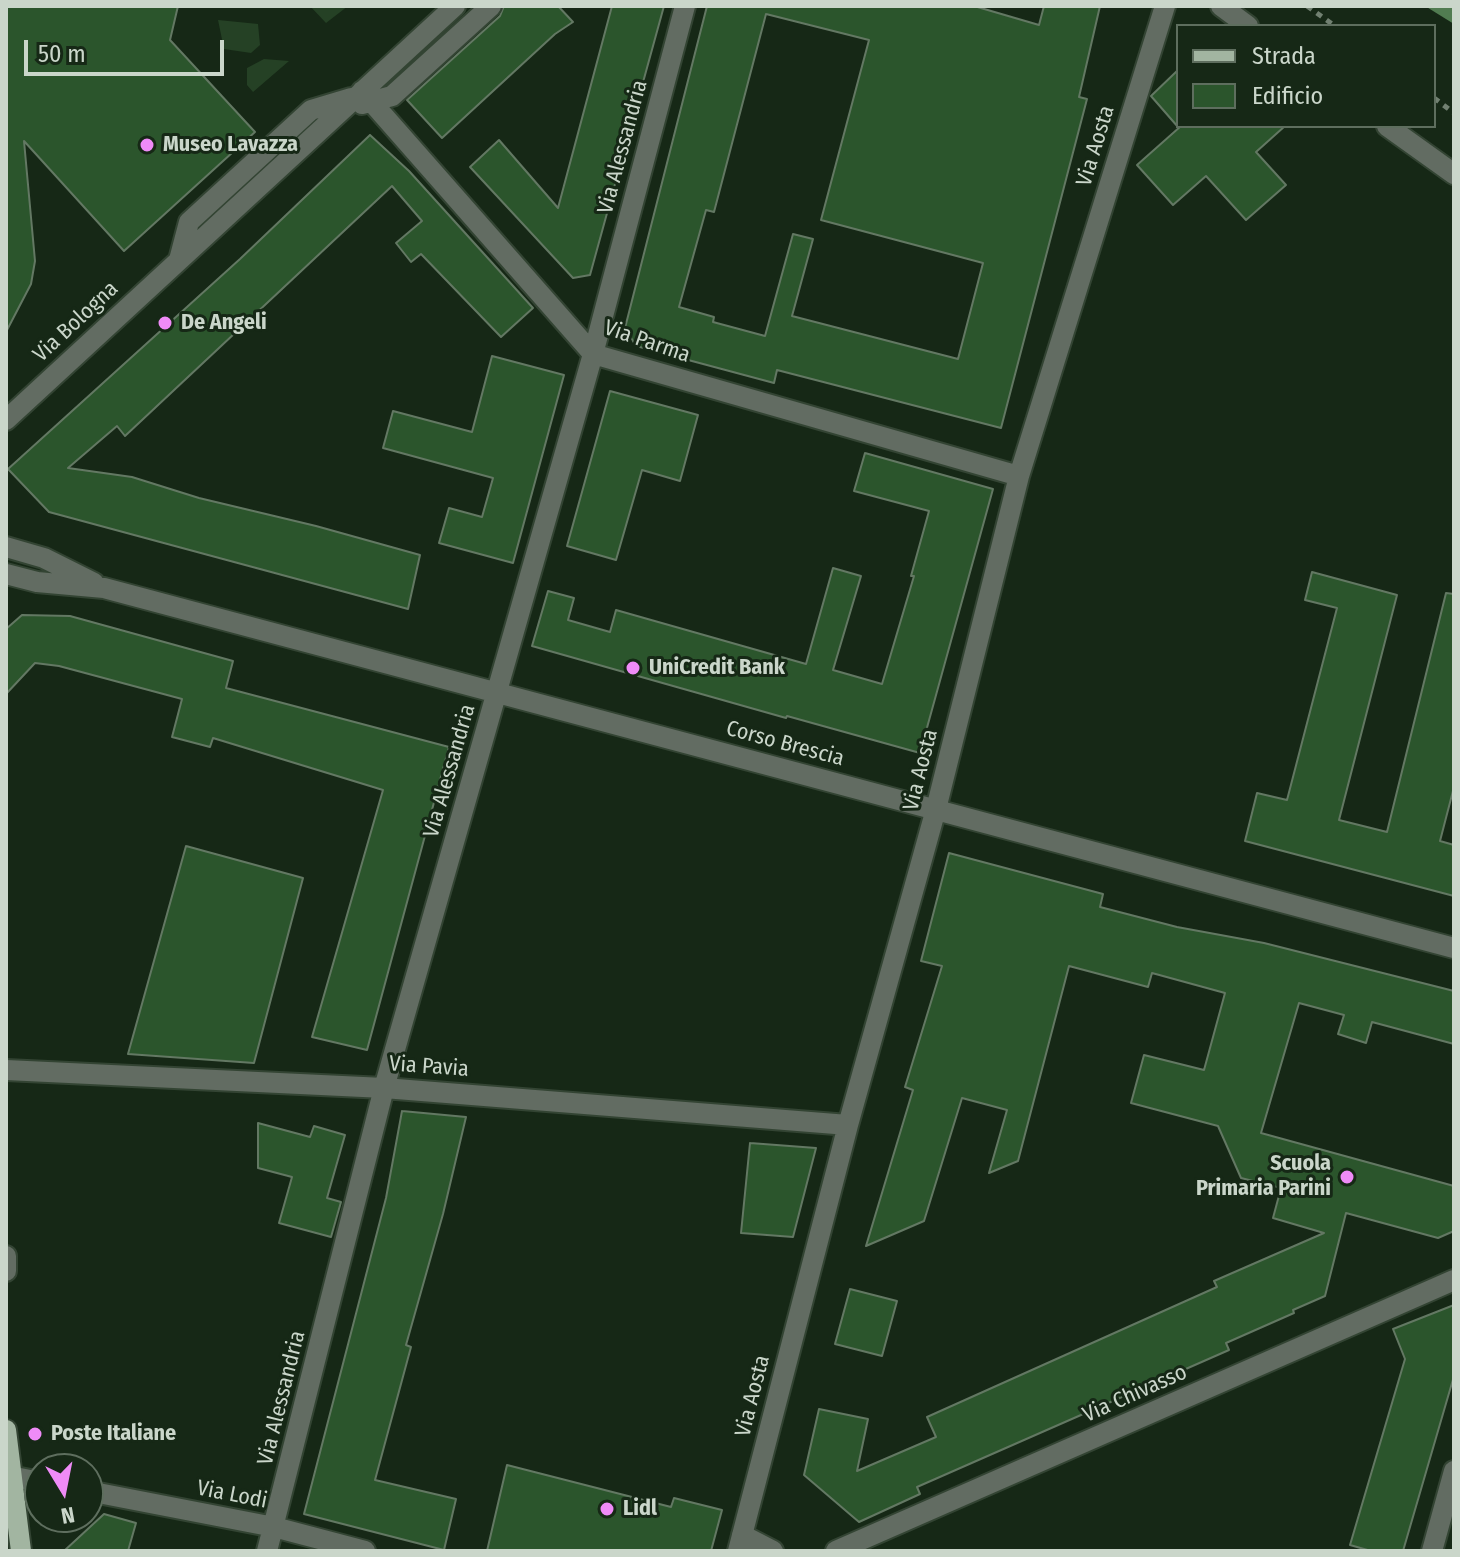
<!DOCTYPE html>
<style>
body{margin:0}
#map{position:relative;width:1460px;height:1557px;overflow:hidden;background:#162816;font-family:"Fira Sans Condensed",sans-serif}
canvas{display:block}
.frame{position:absolute;inset:0;border:8px solid #cad6ca;pointer-events:none}
.legend{position:absolute;left:1176px;top:24px;width:260px;height:104px;box-sizing:border-box;background:#162816;border:2px solid #5e6e5e;margin:0;padding:10px 14px;list-style:none;font-size:24px;color:#cad6ca}
.legend li{display:flex;align-items:center;gap:16px;height:40px}
.legend b{width:40px;border:2px solid #5e6e5e}
.north{position:absolute;left:24px;top:1453px;width:80px;height:80px;box-sizing:border-box;background:#162816;border:2px solid #5e6e5e;border-radius:50%;rotate:170deg;font-size:22px;font-weight:700;line-height:32px;text-align:center;color:#cad6ca}
.north::after{content:'';display:block;margin:auto;width:28px;height:36px;background:#ef8bf7;clip-path:polygon(50% 0,100% 100%,50% 72%,0 100%)}
.scale{position:absolute;left:24px;top:40px;width:200px;height:36px;box-sizing:border-box;border:4px solid #cad6ca;border-top:0;padding-left:10px;font-size:24px;line-height:28px;white-space:nowrap;color:#cad6ca;-webkit-text-stroke:6px #162816;paint-order:stroke}
</style>
<div id="map">
<canvas width="1460" height="1557"></canvas>
<div class="frame"></div>
<ul class="legend">
<li><b style="height:10px;background:#a2b5a1"></b>Strada</li>
<li><b style="height:22px;background:#2b552c"></b>Edificio</li>
</ul>
<div class="north">N</div>
<div class="scale">50 m</div>
</div>
<script>
const ctx = document.querySelector('canvas').getContext('2d');
ctx.lineJoin = 'round';
function fillPath(path, color) {
  ctx.fillStyle = color;
  ctx.fill(path, 'evenodd');
}
function poly(rows) {
  const path = new Path2D();
  for (const r of rows) {
    path.moveTo(r[0], r[1]);
    for (let i = 2; i < r.length; i += 2) path.lineTo(r[i], r[i + 1]);
  }
  return path;
}
function strokePath(path, color, width, dash) {
  ctx.strokeStyle = color;
  ctx.lineWidth = width;
  ctx.lineCap = dash ? 'butt' : 'round';
  ctx.setLineDash(dash || []);
  ctx.stroke(path);
}
function label(font, color, halo, rows, align = 'center') {
  ctx.font = font + ' "Fira Sans Condensed",sans-serif';
  ctx.lineWidth = 6;
  ctx.setLineDash([]);
  ctx.textBaseline = 'middle';
  ctx.strokeStyle = halo;
  ctx.fillStyle = color;
  for (const [text, x, y, turn = 0] of rows) {
    ctx.save();
    ctx.translate(x, y);
    ctx.rotate((+turn || 0) * Math.PI / 180);
    ctx.textAlign = isNaN(turn) ? turn : align;
    if (halo) ctx.strokeText(text, 0, 0);
    ctx.fillText(text, 0, 0);
    ctx.restore();
  }
}
fillPath(poly([
 [310,6,348,6,326,23],
 [218,20,258,24,260,45,251,53,224,49],
 [264,59,289,61,253,92,247,85,247,68]
]), '#254125');
fillPath(poly([
 [1425,6,1454,6,1454,24]
]), '#517c51');
const building = poly([
 [6,6,178,6,170,40,255,132,124,251,24,141,35,261,31,284,6,332,6,6],
 [504,6,558,6,573,22,555,34,442,138,407,100,500,16,504,6],
 [612,6,664,6,590,275,573,278,470,167,499,140,558,208,612,6],
 [707,6,974,6,1039,25,1044,6,1100,6,1079,97,1087,99,1001,428,777,370,774,383,636,346,625,328,707,6],
 [766,14,869,40,821,220,983,263,958,359,792,316,813,239,793,234,765,336,713,322,714,317,679,307,706,210,714,212,766,14],
 [1178,70,1178,127,1151,96,1178,70],
 [1181,126,1285,126,1256,152,1286,185,1246,220,1206,176,1173,205,1137,165,1181,126],
 [370,135,409,171,533,308,501,337,421,254,411,262,396,243,422,221,392,186,125,436,117,426,68,468,132,477,199,498,316,526,420,555,408,609,49,512,8,469,240,259,370,135],
 [492,356,564,375,513,563,439,543,449,508,482,517,493,478,383,448,393,411,472,432,492,356],
 [610,391,698,415,680,481,642,470,616,560,567,546,610,391],
 [865,453,993,489,920,753,787,716,786,718,532,646,548,591,574,598,568,620,610,632,616,610,806,664,833,568,861,576,833,670,882,684,914,576,911,576,929,511,854,491,865,453],
 [1312,572,1397,595,1339,820,1387,832,1446,593,1454,594,1454,787,1440,841,1454,845,1454,896,1245,841,1257,793,1287,800,1337,608,1305,600,1312,572],
 [22,615,70,616,233,661,226,688,449,747,367,1050,312,1037,383,790,213,738,210,747,172,737,182,699,59,666,35,663,6,694,6,629,22,615],
 [186,846,303,878,254,1063,128,1054,186,846],
 [949,853,1103,894,1100,907,1177,927,1264,943,1454,991,1454,1044,1372,1022,1366,1043,1338,1034,1344,1015,1299,1003,1261,1133,1454,1186,1454,1231,1438,1238,1346,1213,1325,1296,1293,1310,1294,1313,1226,1343,1229,1350,917,1487,920,1494,859,1522,804,1475,819,1409,868,1419,857,1471,936,1437,927,1417,1217,1287,1214,1281,1324,1233,1273,1218,1281,1188,1241,1178,1218,1126,1131,1103,1144,1055,1204,1070,1225,993,1152,973,1148,987,1069,966,1018,1161,989,1173,1007,1110,962,1098,924,1221,866,1246,913,1090,905,1087,942,966,921,961,949,853],
 [402,1111,466,1117,443,1214,406,1345,411,1347,375,1480,456,1499,444,1550,304,1514,386,1198,402,1111],
 [258,1123,310,1137,314,1126,345,1135,327,1198,341,1202,331,1237,279,1223,292,1177,258,1168,258,1123],
 [750,1143,816,1148,793,1237,741,1233,750,1143],
 [850,1289,897,1301,882,1356,835,1344,850,1289],
 [1454,1305,1454,1376,1403,1551,1371,1551,1350,1545,1405,1359,1393,1329,1454,1305],
 [507,1465,671,1507,674,1498,722,1510,711,1551,487,1551,507,1465],
 [104,1514,136,1523,128,1551,64,1551,104,1514]
]);
fillPath(building, '#2b552c');
strokePath(building, '#637863', 2);
const minor = poly([
 [1221,6,1248,26],
 [362,91,593,354,1019,476],
 [362,104,392,96,491,6],
 [1387,126,1454,174],
 [179,260,189,222,311,110,351,98],
 [6,420,455,6],
 [6,547,44,558,94,583],
 [6,574,37,582,104,588,1454,948],
 [6,1070,384,1088,848,1125],
 [6,1256,6,1271],
 [6,1480,20,1478,40,1482],
 [88,1491,274,1527,365,1551],
 [742,1535,773,1551],
 [267,1551,384,1088,593,354,685,6],
 [738,1551,848,1125,936,809,1019,476,1165,6],
 [836,1551,1454,1280],
 [1432,1551,1454,1471]
]);
const major = poly([
 [6,1430,21,1551]
]);
strokePath(minor, '#343', 24);
strokePath(major, '#343', 24);
strokePath(poly([
 [1307,6,1335,26],
 [1434,98,1454,113]
]), '#718071', 5, [6, 6]);
strokePath(minor, '#626c62', 20);
strokePath(major, '#a2b5a1', 20);
strokePath(poly([
 [1454,1551,1454,1550]
]), '#768576', 2);
for (const [x, y, r, color] of [
 [147,145,8,"#ef8bf7"],
 [165,323,8,"#ef8bf7"],
 [633,668,8,"#ef8bf7"],
 [1347,1177,8,"#ef8bf7"],
 [35,1434,8,"#ef8bf7"],
 [607,1509,8,"#ef8bf7"]
]) {
  const dot = new Path2D();
  dot.arc(x, y, r, 0, 2 * Math.PI);
  ctx.fillStyle = color;
  ctx.fill(dot);
  strokePath(dot, '#162816', 3);
}
label('bold 22px', '#cad6ca', '#162816', [
 ["Museo Lavazza",163,145],
 ["De Angeli",181,323],
 ["UniCredit Bank",649,668],
 ["Scuola",1331,1164,"right"],
 ["Primaria Parini",1331,1189,"right"],
 ["Poste Italiane",51,1434],
 ["Lidl",623,1509]
], 'left');
label('22px', '#cad6ca', '#162816', [
 ["Via Aosta",1096,146,-73],
 ["Via Alessandria",623,147,-75],
 ["Via Bologna",76,322,-43],
 ["Via Parma",647,342,19],
 ["Corso Brescia",785,744,15],
 ["Via Aosta",921,770,-76],
 ["Via Alessandria",450,771,-74],
 ["Via Pavia",429,1067,4],
 ["Via Chivasso",1135,1394,-24],
 ["Via Aosta",753,1396,-76],
 ["Via Alessandria",282,1398,-76],
 ["Via Lodi",232,1495,11]
]);
</script>
